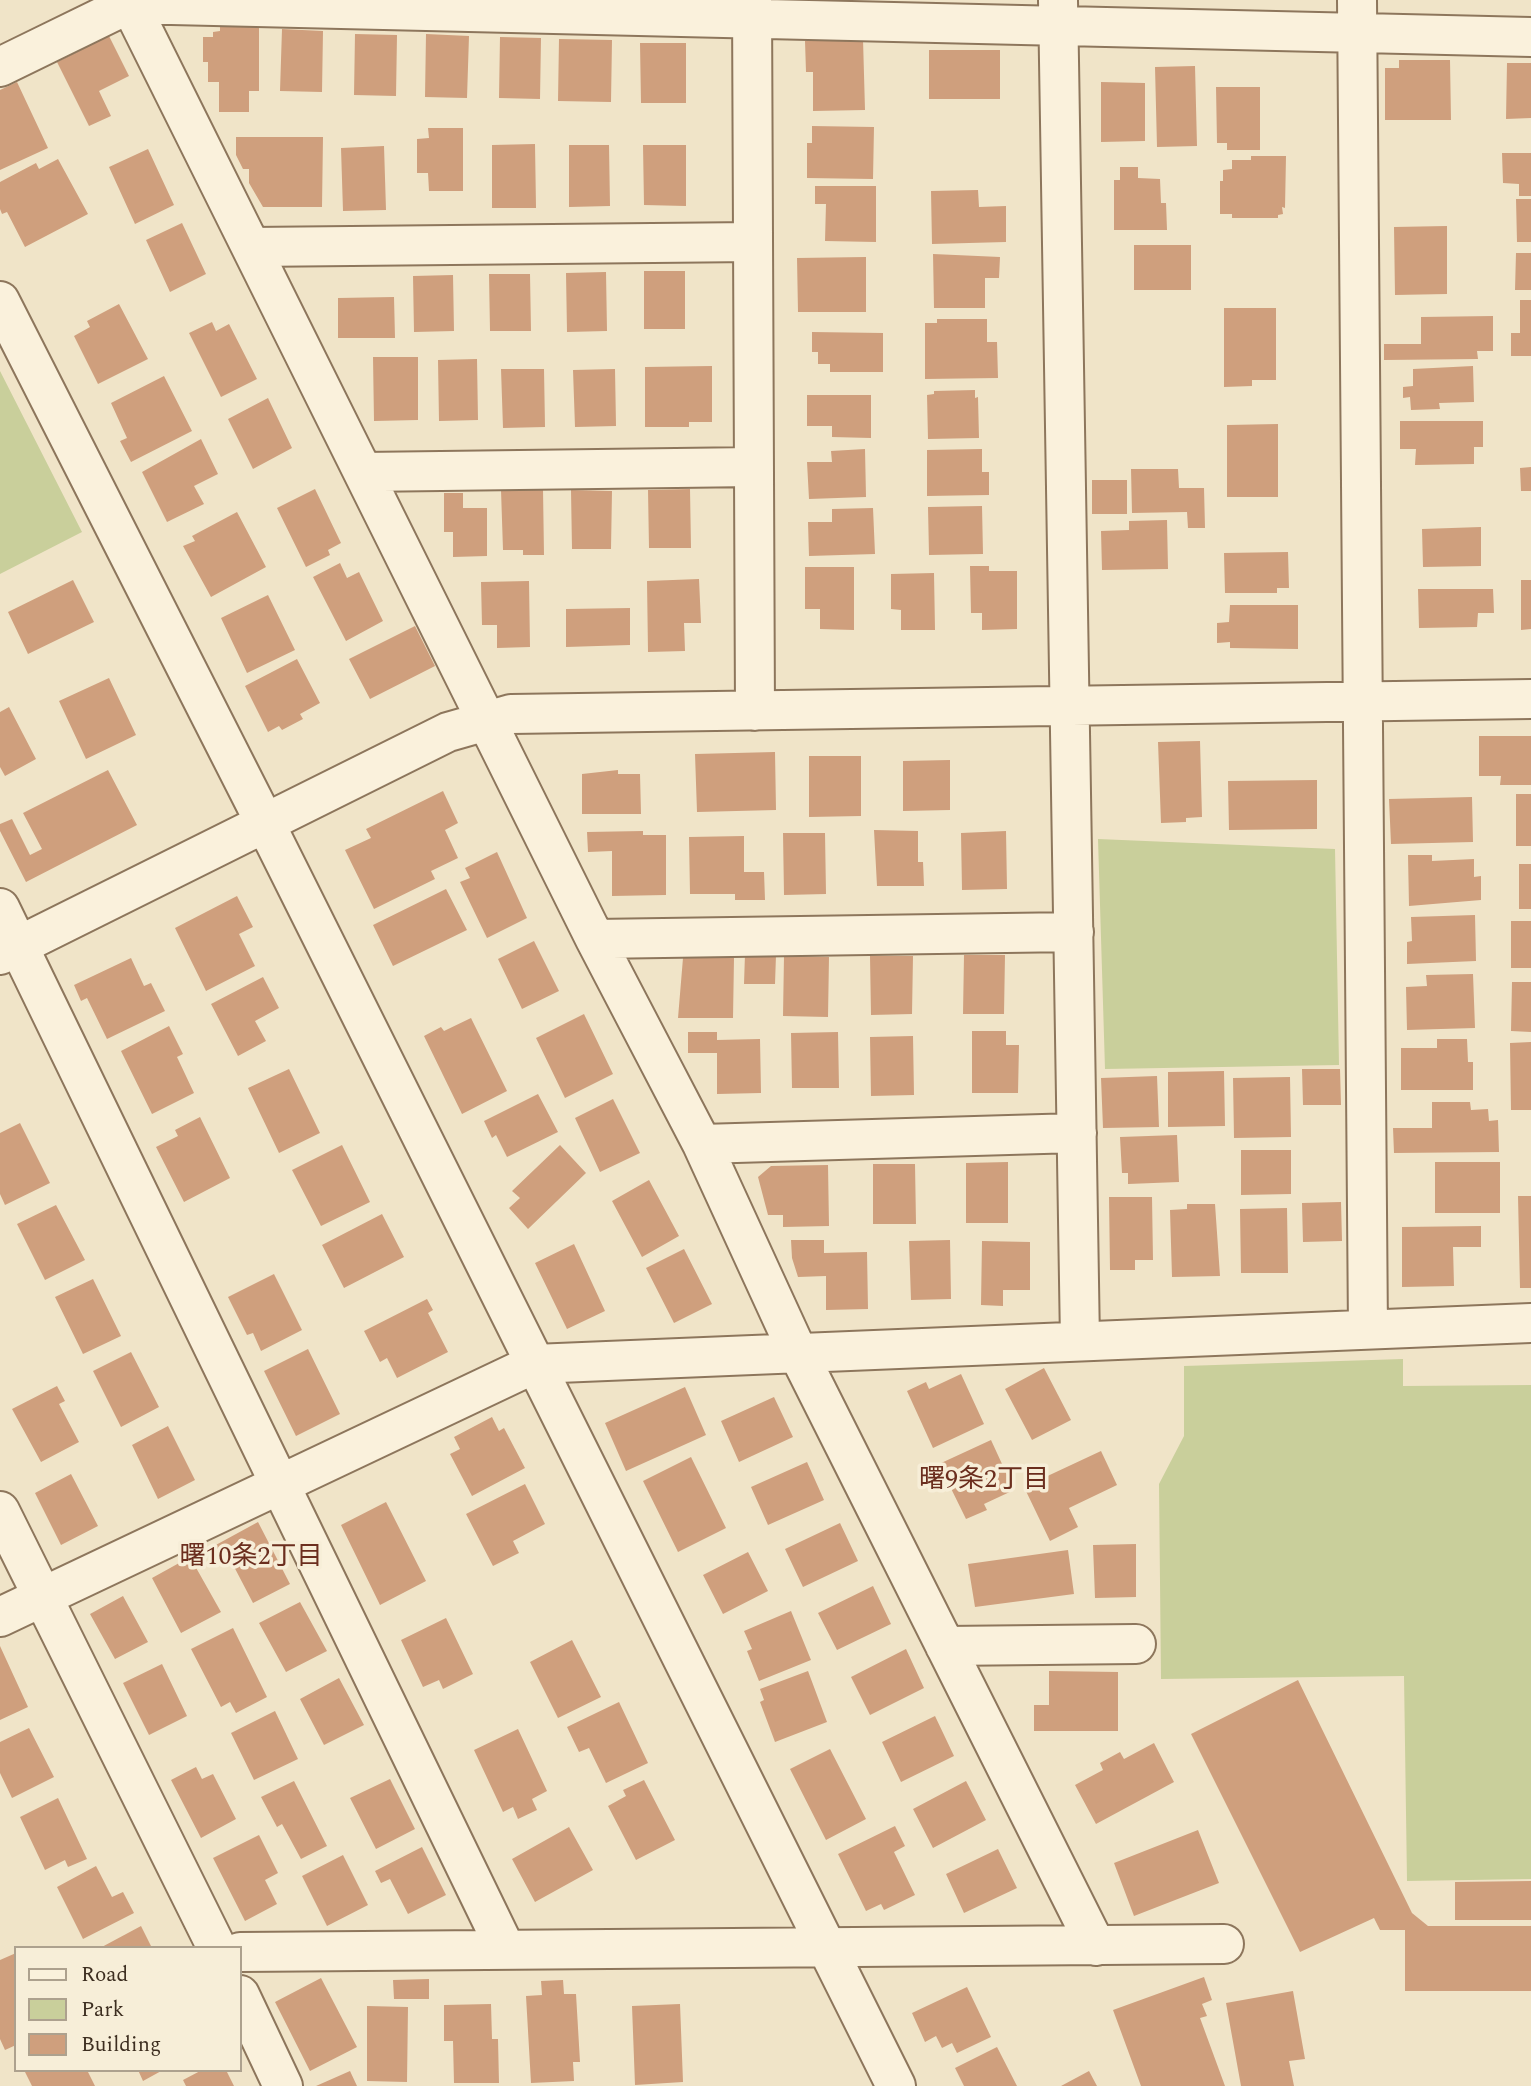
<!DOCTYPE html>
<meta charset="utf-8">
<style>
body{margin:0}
#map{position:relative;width:1531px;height:2086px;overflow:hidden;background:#f0e4c8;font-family:Spectral,serif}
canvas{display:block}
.legend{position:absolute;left:14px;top:1946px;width:228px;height:126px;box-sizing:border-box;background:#f7eed8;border:2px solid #ada18e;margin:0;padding:9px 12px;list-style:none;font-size:21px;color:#3d2e20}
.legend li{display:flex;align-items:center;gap:14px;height:35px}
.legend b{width:35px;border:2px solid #ada18e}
</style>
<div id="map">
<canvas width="1531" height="2086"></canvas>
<ul class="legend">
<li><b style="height:9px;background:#faf1dc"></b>Road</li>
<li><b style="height:19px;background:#c9cf9b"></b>Park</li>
<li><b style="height:19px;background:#cf9f7d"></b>Building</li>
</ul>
</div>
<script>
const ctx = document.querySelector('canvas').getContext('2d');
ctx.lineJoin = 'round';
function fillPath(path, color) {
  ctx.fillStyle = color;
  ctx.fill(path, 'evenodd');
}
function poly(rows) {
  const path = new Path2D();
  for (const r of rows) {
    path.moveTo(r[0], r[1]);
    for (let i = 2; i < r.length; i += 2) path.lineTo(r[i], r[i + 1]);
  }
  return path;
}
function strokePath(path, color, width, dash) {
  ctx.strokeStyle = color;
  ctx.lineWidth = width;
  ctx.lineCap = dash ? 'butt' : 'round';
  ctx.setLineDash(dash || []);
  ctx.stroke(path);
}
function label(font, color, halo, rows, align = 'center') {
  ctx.font = font + ' Spectral,"Noto Sans JP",serif';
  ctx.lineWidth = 7;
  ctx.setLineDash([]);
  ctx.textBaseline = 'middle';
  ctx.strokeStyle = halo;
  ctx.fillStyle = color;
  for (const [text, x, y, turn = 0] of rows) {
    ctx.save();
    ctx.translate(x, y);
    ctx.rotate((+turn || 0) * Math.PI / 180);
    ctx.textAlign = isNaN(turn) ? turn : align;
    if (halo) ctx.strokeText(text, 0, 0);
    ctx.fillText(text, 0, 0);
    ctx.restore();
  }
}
fillPath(poly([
 [0,371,82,532,0,574],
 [1098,839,1335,849,1339,1065,1105,1069],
 [1403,1359,1403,1386,1531,1385,1531,1879,1407,1881,1404,1676,1161,1679,1159,1484,1184,1436,1184,1366]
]), '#c9cf9b');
fillPath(poly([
 [220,23,259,23,259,91,249,91,249,112,219,112,219,82,208,82,208,62,203,62,203,37,213,37,213,32,220,31],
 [282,29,323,31,322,92,280,91],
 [355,34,397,35,396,96,354,95],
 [426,34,469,36,467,98,425,97],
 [109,36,129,76,99,91,111,116,89,126,57,62],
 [500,37,541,38,540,99,499,98],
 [559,39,612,40,611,102,558,101],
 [863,39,865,110,813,111,813,72,806,72,805,41],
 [640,43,686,43,686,103,641,103],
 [929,50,1000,50,1000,99,929,99],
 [1399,60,1450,60,1451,120,1385,120,1385,68,1399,68],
 [1507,63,1531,63,1531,118,1506,119],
 [1195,66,1197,146,1157,147,1155,67],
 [17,82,48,148,0,170,0,90],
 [1101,82,1145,83,1145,141,1101,142],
 [1216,87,1260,87,1260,150,1227,150,1227,143,1217,143],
 [812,126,874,127,873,179,807,178,807,143,812,143],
 [428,128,463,128,463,191,429,191,428,173,417,173,417,139,429,138],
 [236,137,323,137,322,207,263,207,249,183,249,169,243,169,236,155],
 [535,144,536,208,492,208,492,145],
 [569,145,609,145,610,206,569,207],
 [643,145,686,145,686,206,644,205],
 [384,146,386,210,343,211,341,148],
 [148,149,174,205,135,224,109,167],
 [1502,153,1531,153,1531,196,1519,196,1519,184,1503,183],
 [1251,156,1286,156,1285,208,1282,207,1283,214,1278,215,1278,218,1232,218,1232,214,1220,214,1220,181,1223,181,1223,170,1232,169,1232,160,1251,160],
 [58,159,88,214,25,247,7,212,2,214,0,209,0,182,36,163,39,169],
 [1120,167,1138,167,1138,178,1160,179,1161,203,1166,203,1167,230,1114,230,1114,180,1120,180],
 [815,186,876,186,876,242,825,241,826,204,815,204],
 [978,190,979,207,1006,206,1006,242,932,244,931,191],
 [1516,199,1531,199,1531,242,1517,242],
 [182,223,206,274,170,292,146,240],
 [1447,226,1447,294,1395,295,1394,227],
 [1134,245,1191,245,1191,290,1134,290],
 [1516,253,1531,253,1531,290,1515,290],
 [933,254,1000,257,999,278,985,278,985,308,934,308],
 [866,257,866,312,798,312,797,258],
 [644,271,685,271,685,329,644,329],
 [606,272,607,331,567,332,566,273],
 [489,274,530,274,531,331,490,331],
 [453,275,454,331,414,332,413,276],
 [394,297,395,338,338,338,338,298],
 [1520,300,1531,300,1531,356,1511,356,1511,333,1520,333],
 [119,304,148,359,98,384,74,336,90,327,87,321],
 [1224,308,1276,308,1276,380,1252,380,1252,386,1224,387],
 [1493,316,1493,351,1477,351,1478,359,1384,360,1384,344,1421,344,1421,317],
 [937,319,987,319,987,342,997,342,998,378,925,379,925,323,937,323],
 [212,322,216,331,229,324,257,379,221,397,189,333],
 [812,332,883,333,883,372,830,372,830,364,818,364,818,352,812,352],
 [373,357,418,357,418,420,374,421],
 [477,359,478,420,439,421,438,360],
 [712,366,712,422,689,422,689,427,645,427,645,367],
 [1473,366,1474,402,1439,403,1440,409,1411,410,1410,397,1403,398,1403,387,1413,386,1413,369],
 [501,369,544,369,545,427,503,428],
 [615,369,616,426,575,427,573,370],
 [164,376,192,431,131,462,120,441,127,438,111,403],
 [975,390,975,398,978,397,979,438,928,439,927,395,934,394,934,391],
 [807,395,871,395,871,438,832,437,832,426,807,426],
 [268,398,292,448,253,469,228,419],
 [1400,421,1483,421,1483,447,1474,447,1474,464,1415,465,1416,449,1400,449],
 [1278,424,1278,497,1227,497,1227,425],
 [201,439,218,474,194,486,204,504,167,522,142,472],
 [865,449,866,497,809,499,807,462,832,462,831,451],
 [982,449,982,472,989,472,989,495,927,496,927,450],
 [1531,467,1531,491,1521,491,1520,468],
 [1131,469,1178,469,1179,488,1204,488,1205,528,1188,528,1187,512,1132,513],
 [1092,480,1127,480,1127,514,1092,514],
 [315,489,341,543,328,550,330,555,306,567,277,508],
 [543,489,544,555,523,555,523,550,503,550,501,490],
 [690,489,691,548,649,548,648,490],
 [571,490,612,491,611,549,572,549],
 [444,493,463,493,463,508,487,508,487,556,453,557,453,532,444,532],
 [982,506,983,554,929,555,928,507],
 [873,508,875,554,809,556,808,522,832,522,832,509],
 [237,512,266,567,211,597,183,546,195,541,192,536],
 [1167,520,1168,569,1102,570,1101,531,1129,530,1129,521],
 [1481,527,1481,566,1423,567,1422,529],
 [1288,552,1289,588,1277,588,1277,593,1225,593,1224,553],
 [340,563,347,578,359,572,383,621,346,641,313,577],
 [970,566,989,566,989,571,1017,571,1017,629,982,630,982,613,971,613],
 [805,567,854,567,854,630,820,629,820,609,805,609],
 [934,573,935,630,901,630,901,610,891,609,891,574],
 [699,579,701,623,684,623,685,651,648,652,647,581],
 [73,580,94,622,28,654,8,612],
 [1521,580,1531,580,1531,629,1521,630],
 [529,581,530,647,497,648,497,625,482,625,481,582],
 [1418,589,1493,589,1494,613,1478,613,1477,627,1419,628],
 [268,595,295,650,247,673,221,618],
 [1230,605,1298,605,1298,649,1230,648,1230,642,1217,643,1217,623,1229,622],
 [630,608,630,645,566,647,566,609],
 [415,626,435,666,370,699,349,659],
 [297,659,320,703,300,714,303,719,282,730,279,726,268,732,245,686],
 [109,678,136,735,86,759,59,701],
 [9,707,36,759,5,776,0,767,0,712],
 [1479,736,1531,736,1531,785,1500,785,1501,776,1479,776],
 [1200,741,1202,817,1186,818,1186,822,1161,823,1158,742],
 [775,752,776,810,697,812,695,754],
 [809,756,861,756,861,816,809,817],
 [950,760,950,810,903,811,903,761],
 [108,770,137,825,26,882,0,831,0,824,12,819,30,855,42,849,23,813],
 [618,770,618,774,640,774,641,814,582,814,582,774],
 [1317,780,1317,829,1229,830,1228,781],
 [443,791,458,823,445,830,458,858,431,871,435,879,374,909,345,850,371,838,366,829],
 [1516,794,1531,794,1531,846,1516,846],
 [1472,797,1473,842,1391,844,1389,799],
 [874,830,918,831,918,862,923,862,924,886,877,886],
 [643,831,643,835,666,835,666,895,612,896,612,851,588,852,587,832],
 [1006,831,1007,889,962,890,961,833],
 [783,833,825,833,826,894,784,895],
 [744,836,744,872,764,872,765,900,735,900,735,894,690,894,689,837],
 [497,852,527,918,487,938,460,882,470,878,465,868],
 [1408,855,1432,855,1432,861,1474,859,1474,877,1481,876,1481,900,1409,906],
 [1519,864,1531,864,1531,909,1519,909],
 [446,889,467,930,393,966,373,925],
 [237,896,253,927,239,934,255,966,206,991,175,928],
 [1475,915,1476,961,1407,964,1407,942,1412,941,1411,917],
 [1511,921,1531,921,1531,968,1511,968],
 [534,941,559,991,522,1009,498,959],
 [745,954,776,955,775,984,744,984],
 [964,955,1005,955,1004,1014,963,1014],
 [784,956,829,957,828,1017,783,1016],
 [870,956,913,956,912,1014,871,1015],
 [131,958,144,986,151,983,165,1011,107,1039,87,998,81,1001,74,985],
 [683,958,734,958,733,1018,678,1018],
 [1473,974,1475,1028,1407,1030,1406,987,1427,986,1426,975],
 [263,977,279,1008,255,1021,266,1041,238,1056,211,1004],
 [1512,982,1531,982,1531,1032,1511,1031],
 [584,1014,613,1074,565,1098,536,1038],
 [471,1018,507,1091,462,1114,424,1036,441,1027,444,1031],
 [169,1026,183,1054,177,1057,194,1093,152,1114,121,1051],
 [972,1031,1006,1031,1006,1045,1019,1045,1018,1093,972,1093],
 [688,1032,717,1032,717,1040,760,1039,761,1093,717,1094,717,1053,688,1053],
 [838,1032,839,1088,792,1088,791,1033],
 [913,1036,914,1095,871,1096,870,1037],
 [1437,1039,1467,1039,1468,1062,1473,1062,1473,1090,1401,1090,1401,1048,1437,1048],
 [1531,1042,1531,1110,1511,1110,1510,1043],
 [289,1069,320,1133,279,1153,248,1088],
 [1302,1069,1340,1069,1341,1105,1303,1105],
 [1224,1071,1225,1126,1168,1127,1168,1072],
 [1157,1076,1159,1127,1103,1128,1101,1078],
 [1290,1077,1291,1137,1234,1138,1233,1078],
 [538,1094,558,1132,507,1157,496,1135,492,1138,484,1121],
 [613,1099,640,1153,600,1172,575,1118],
 [1432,1102,1470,1102,1471,1110,1488,1109,1489,1121,1498,1120,1499,1152,1394,1153,1393,1128,1432,1128],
 [200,1117,230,1178,184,1202,156,1147,178,1136,175,1130],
 [20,1123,50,1183,5,1205,0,1194,0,1133],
 [1177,1135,1179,1182,1128,1184,1128,1173,1122,1173,1120,1137],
 [342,1145,370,1202,321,1226,292,1170],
 [560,1145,586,1173,528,1229,509,1208,520,1198,512,1191],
 [1241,1150,1291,1150,1291,1194,1241,1195],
 [1008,1162,1008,1223,966,1223,966,1163],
 [1435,1162,1500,1162,1500,1213,1435,1213],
 [873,1164,915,1164,916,1224,873,1224],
 [828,1165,829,1226,783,1227,783,1215,768,1215,758,1177,771,1166],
 [649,1180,679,1236,642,1257,612,1201],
 [1518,1196,1531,1196,1531,1288,1520,1288],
 [1109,1197,1152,1197,1153,1260,1135,1260,1135,1270,1110,1270],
 [1341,1202,1342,1241,1303,1242,1302,1203],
 [1187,1204,1215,1204,1220,1276,1172,1277,1170,1210,1187,1209],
 [56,1205,85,1260,45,1280,17,1224],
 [1287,1208,1288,1273,1241,1273,1240,1209],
 [382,1214,404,1257,344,1288,322,1245],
 [1481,1226,1481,1247,1453,1247,1454,1286,1402,1287,1402,1227],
 [791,1240,824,1240,824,1253,867,1252,868,1309,826,1310,826,1276,798,1277,792,1258],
 [950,1240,951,1299,911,1300,909,1241],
 [982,1241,1030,1242,1030,1290,1003,1290,1003,1306,981,1305],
 [574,1244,605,1311,567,1329,535,1263],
 [684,1249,712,1304,674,1323,646,1268],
 [274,1274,302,1330,261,1351,253,1333,247,1335,228,1297],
 [93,1279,121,1336,83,1354,55,1297],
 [427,1299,433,1310,428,1313,448,1352,397,1378,387,1358,380,1362,364,1331],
 [308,1349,340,1414,296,1436,264,1371],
 [131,1352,159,1407,121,1427,93,1371],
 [1044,1368,1071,1420,1032,1440,1005,1389],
 [961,1374,984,1424,933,1448,907,1391,926,1382,929,1389],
 [57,1386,65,1401,59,1404,79,1442,41,1462,12,1409],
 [685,1387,706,1435,626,1471,605,1423],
 [774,1397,793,1437,739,1462,721,1421],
 [492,1417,499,1431,504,1428,525,1468,472,1496,450,1454,460,1449,454,1437],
 [168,1426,195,1480,158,1499,132,1445],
 [991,1440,1014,1490,984,1504,987,1510,966,1519,939,1464],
 [1101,1451,1117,1485,1069,1508,1078,1527,1050,1541,1024,1487],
 [691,1457,726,1528,678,1552,643,1481],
 [807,1462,824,1500,768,1525,751,1487],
 [71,1474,98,1526,61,1545,35,1493],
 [525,1484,545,1524,513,1541,519,1553,493,1566,466,1514],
 [386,1502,426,1581,380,1605,341,1525],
 [258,1522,290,1584,253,1603,230,1559,223,1562,214,1546],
 [840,1523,858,1561,803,1587,785,1549],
 [1136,1544,1136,1597,1095,1598,1093,1545],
 [1068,1550,1074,1594,975,1607,968,1564],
 [748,1552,768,1591,723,1614,703,1575],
 [190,1557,221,1612,181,1633,152,1578],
 [873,1586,891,1624,837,1650,818,1613],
 [123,1596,148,1642,115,1659,90,1614],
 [300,1602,327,1651,286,1672,259,1623],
 [791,1611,811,1660,759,1681,747,1651,752,1649,744,1631],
 [446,1618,473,1674,443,1689,439,1680,423,1687,401,1640],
 [233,1628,267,1697,236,1713,230,1702,221,1707,191,1649],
 [572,1640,601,1697,558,1718,530,1662],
 [0,1646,28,1707,0,1720],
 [906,1649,924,1688,870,1715,851,1677],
 [162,1664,187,1716,149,1735,123,1683],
 [808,1671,827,1722,775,1742,760,1702,764,1700,760,1689],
 [1049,1671,1118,1672,1118,1731,1034,1731,1034,1705,1049,1705],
 [339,1678,364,1725,324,1745,300,1699],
 [1298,1680,1412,1913,1428,1926,1531,1926,1531,1991,1405,1991,1405,1930,1380,1930,1374,1918,1300,1952,1191,1734],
 [619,1702,648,1763,606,1783,589,1748,579,1752,567,1727],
 [275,1711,298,1759,254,1780,231,1733],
 [935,1716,954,1756,901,1782,882,1742],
 [29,1728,54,1777,12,1798,0,1773,0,1742],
 [518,1729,547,1791,532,1799,537,1810,518,1819,513,1807,503,1812,474,1750],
 [1154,1743,1174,1782,1096,1824,1075,1785,1103,1770,1100,1763,1120,1752,1124,1759],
 [830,1749,866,1819,826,1840,790,1769],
 [196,1767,202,1779,213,1774,236,1819,201,1838,171,1780],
 [390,1779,415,1829,376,1849,350,1798],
 [644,1780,675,1840,636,1860,608,1806,626,1796,623,1790],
 [294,1781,327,1846,301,1859,282,1824,277,1827,261,1797],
 [966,1781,986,1820,933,1848,913,1809],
 [58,1798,87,1859,68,1867,65,1860,45,1870,20,1817],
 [895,1826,905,1846,894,1852,915,1895,884,1910,881,1904,866,1911,838,1854],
 [569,1827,593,1870,535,1902,512,1859],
 [1198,1830,1219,1883,1134,1916,1114,1863],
 [259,1835,278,1873,265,1880,277,1904,245,1921,213,1858],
 [422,1847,446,1895,408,1914,390,1879,381,1883,375,1871],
 [998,1849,1017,1888,964,1913,946,1874],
 [343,1855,368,1905,327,1926,302,1876],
 [96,1866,112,1897,123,1892,134,1913,83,1939,57,1887],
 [1531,1881,1531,1920,1455,1920,1455,1882],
 [141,1926,152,1948,100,1948],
 [16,1953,16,2045,5,2050,0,2039,0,1960],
 [1204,1977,1212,2000,1202,2004,1207,2016,1200,2018,1225,2086,1141,2086,1113,2010],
 [321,1978,357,2047,310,2071,275,2002],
 [429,1979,429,1999,394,1999,393,1980],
 [563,1980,564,1994,576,1994,580,2062,573,2062,574,2081,531,2083,526,1996,542,1995,541,1981],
 [967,1987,991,2037,957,2053,952,2043,942,2048,936,2036,925,2042,912,2013],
 [1293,1991,1305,2059,1289,2061,1294,2086,1241,2086,1226,2003],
 [491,2004,492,2039,498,2039,499,2083,454,2083,453,2041,444,2041,444,2005],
 [680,2004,683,2082,635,2085,632,2006],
 [367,2006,408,2007,407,2082,367,2081],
 [997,2047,1017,2086,964,2086,955,2068],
 [24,2070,87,2070,95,2086,32,2086],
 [138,2070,163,2070,143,2081],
 [202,2070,226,2070,234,2086,186,2086,183,2080],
 [350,2071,357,2086,316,2086],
 [1089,2071,1097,2086,1061,2086]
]), '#cf9f7d');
const minor = poly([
 [128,0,595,939,702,1144,798,1353,1096,1946],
 [752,0,755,711],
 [1058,0,1080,1341],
 [1357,0,1368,1329],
 [0,67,129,4,1531,37],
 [251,247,753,242],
 [0,301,265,823,896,2086],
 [363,472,754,467],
 [0,908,506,1950],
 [595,939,1074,932],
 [0,955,448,732,511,714,1531,699],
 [702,1144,1077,1133],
 [0,1511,217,1948],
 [0,1617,534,1364,1531,1323],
 [945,1646,1136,1644],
 [240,1952,1224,1944],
 [240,1995,283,2086]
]);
strokePath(minor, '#8d765c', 42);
strokePath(minor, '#faf1dc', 38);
label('26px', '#6b2e1e', '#f7eed8', [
 ["曙9条2丁目",984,1482],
 ["曙10条2丁目",251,1559]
]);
</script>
